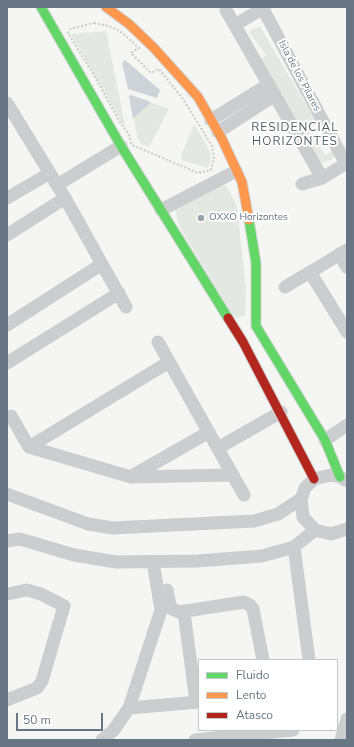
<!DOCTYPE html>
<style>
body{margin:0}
#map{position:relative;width:354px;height:747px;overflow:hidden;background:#f5f5f4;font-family:"Nunito Sans",sans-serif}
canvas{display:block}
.frame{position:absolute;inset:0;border:8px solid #677682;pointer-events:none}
.legend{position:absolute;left:198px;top:659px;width:140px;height:72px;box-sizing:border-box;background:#fff;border:1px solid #c2c8cd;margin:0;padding:5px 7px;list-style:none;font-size:12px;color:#677682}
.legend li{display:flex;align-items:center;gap:8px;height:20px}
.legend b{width:20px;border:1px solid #c2c8cd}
.scale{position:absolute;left:16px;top:713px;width:87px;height:18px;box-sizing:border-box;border:2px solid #677682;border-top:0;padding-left:5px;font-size:12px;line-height:14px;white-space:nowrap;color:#677682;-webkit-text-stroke:3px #fff;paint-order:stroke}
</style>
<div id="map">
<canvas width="354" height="747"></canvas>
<div class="frame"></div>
<ul class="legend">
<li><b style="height:5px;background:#63d668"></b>Fluido</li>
<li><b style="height:5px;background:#ff974d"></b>Lento</li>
<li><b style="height:5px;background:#b3261e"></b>Atasco</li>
</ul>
<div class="scale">50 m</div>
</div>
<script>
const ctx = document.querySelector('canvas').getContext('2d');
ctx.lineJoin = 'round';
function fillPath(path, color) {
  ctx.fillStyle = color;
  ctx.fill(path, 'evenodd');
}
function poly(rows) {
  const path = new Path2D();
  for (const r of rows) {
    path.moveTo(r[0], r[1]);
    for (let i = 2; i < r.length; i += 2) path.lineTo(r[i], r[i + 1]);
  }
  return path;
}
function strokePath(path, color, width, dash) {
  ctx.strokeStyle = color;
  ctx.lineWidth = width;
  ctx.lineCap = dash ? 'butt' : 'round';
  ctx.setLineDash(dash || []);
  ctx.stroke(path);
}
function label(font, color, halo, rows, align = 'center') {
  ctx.font = font + ' "Nunito Sans",sans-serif';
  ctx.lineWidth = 4;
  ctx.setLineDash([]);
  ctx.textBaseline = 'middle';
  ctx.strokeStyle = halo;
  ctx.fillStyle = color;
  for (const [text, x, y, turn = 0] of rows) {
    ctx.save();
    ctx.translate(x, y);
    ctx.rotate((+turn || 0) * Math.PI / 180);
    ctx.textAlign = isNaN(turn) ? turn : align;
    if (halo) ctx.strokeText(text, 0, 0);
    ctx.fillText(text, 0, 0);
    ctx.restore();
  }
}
fillPath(poly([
 [260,27,317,123,309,129,325,155,334,150,334,158,320,164,259,61,266,55,250,33,252,29],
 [106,31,126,130,71,34],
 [131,95,169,109,149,147,141,144,137,135,129,96],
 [194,124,210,151,211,161,208,168,182,160,181,156],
 [226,185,237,206,246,289,245,316,234,318,180,228,175,210,202,191]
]), '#e4e8e2');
fillPath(poly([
 [125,60,160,90,157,98,128,89,122,63],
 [131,95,151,102,133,119,129,96]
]), '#cdd3d7');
const fast = poly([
 [41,7,121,146,228,318],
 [249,220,256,263,256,326,325,440,340,477]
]);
const slow = poly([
 [106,7,129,24,154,48,198,97,222,139,242,182,249,220]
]);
const jam = poly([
 [228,318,243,342,314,479]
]);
strokePath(fast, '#d1d2d2', 11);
strokePath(slow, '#d1d2d2', 11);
strokePath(jam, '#d1d2d2', 11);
strokePath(poly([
 [94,23,109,26,120,31,139,48,131,53,151,73,159,69,183,99,212,146,214,158,211,170,198,173,132,145,128,133,121,124,92,72,68,33,70,29,94,23]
]), '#cacaca', 2, [2, 2]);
strokePath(poly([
 [263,9,346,164],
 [226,10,322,178],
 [235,25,265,7],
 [7,103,65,198,126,307],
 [211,120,269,84],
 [218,132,275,95],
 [302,184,322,178,347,163],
 [57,185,121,146],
 [7,198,50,173],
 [161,210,236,171],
 [7,235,65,198],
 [339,254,347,267],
 [310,272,347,332],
 [285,287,347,250],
 [7,325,102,264],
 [158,342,244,495],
 [7,363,119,293],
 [11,416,29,447,131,477,233,475],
 [325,440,347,425],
 [29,447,169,362],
 [218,448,281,412],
 [132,476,209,432],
 [345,480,340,477,331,475,314,479,305,488,301,499,303,517,315,530,331,534,347,529],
 [7,494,88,524,113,528,254,521,278,514,301,499],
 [7,541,20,539,74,555,116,562,197,561,262,556,294,547,315,530],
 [294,547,309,660],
 [167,590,170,605,172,609,179,612,244,602,250,605,253,609,263,660],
 [7,594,27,590,41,594,64,606,42,681,37,688,7,700],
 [184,612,196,702],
 [129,708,199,702],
 [102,740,113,731,129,708,161,610,153,562],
 [195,740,293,730],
 [341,740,347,719]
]), '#cbcdce', 13);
strokePath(fast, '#63d668', 9);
strokePath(slow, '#ff974d', 9);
strokePath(jam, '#b3261e', 9);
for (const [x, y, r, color] of [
 [201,218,4,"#99a2aa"]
]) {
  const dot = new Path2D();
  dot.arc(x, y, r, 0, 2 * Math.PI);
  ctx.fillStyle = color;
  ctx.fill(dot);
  strokePath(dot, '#fff', 1.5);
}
label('10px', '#677682', '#fff', [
 ["Isla de los Pilares",299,76,62]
]);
label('10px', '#677682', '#fff', [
 ["OXXO Horizontes",209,218]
], 'left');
ctx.letterSpacing = '1px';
label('12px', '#545f68', '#fff', [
 ["RESIDENCIAL",295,128],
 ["HORIZONTES",295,142]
]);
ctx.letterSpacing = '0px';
</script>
